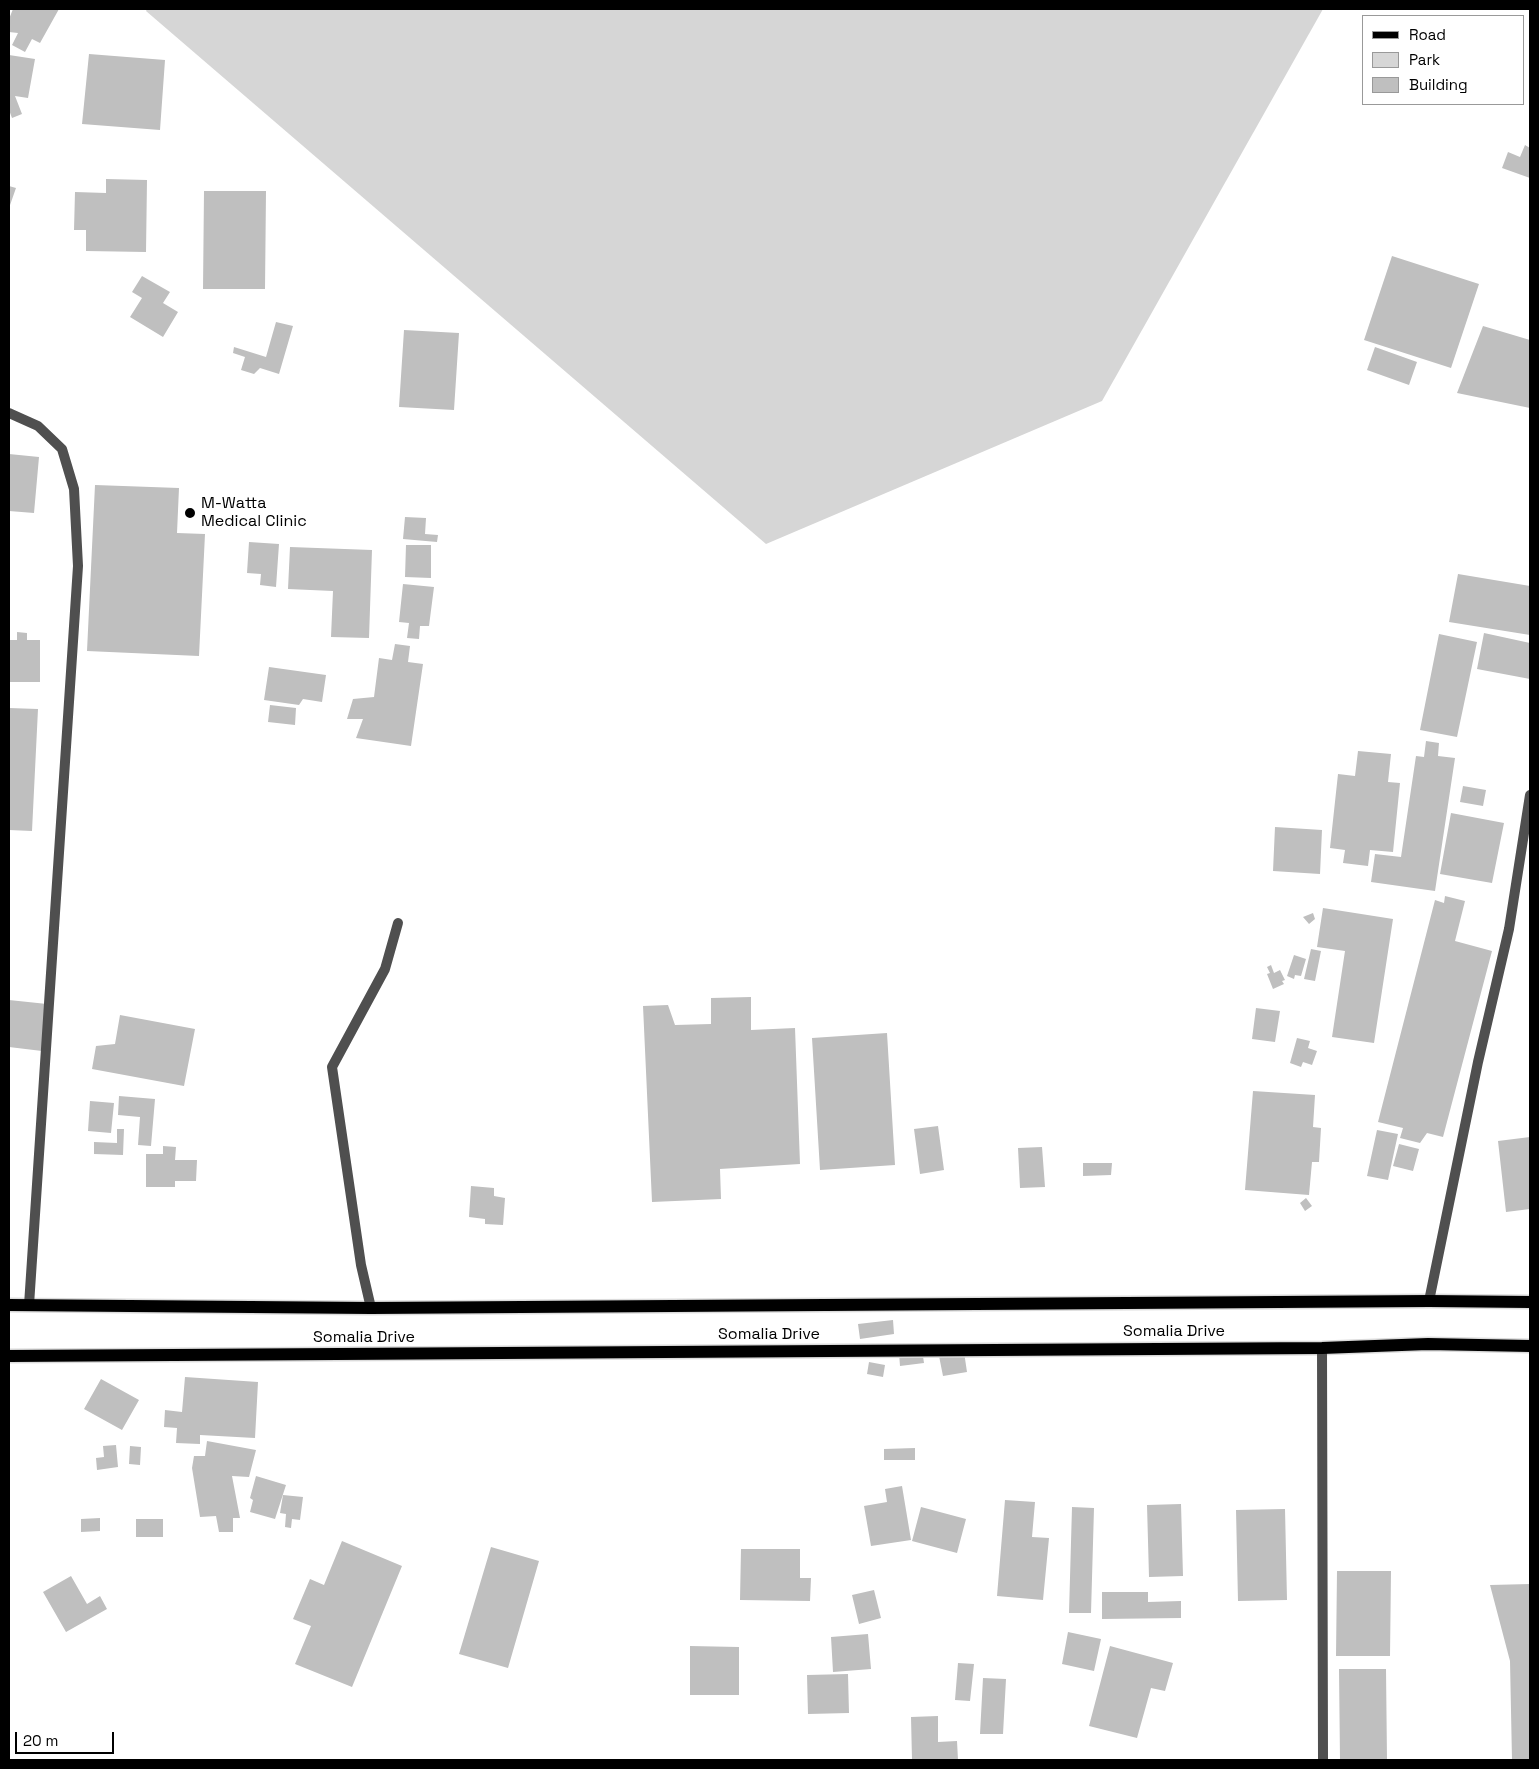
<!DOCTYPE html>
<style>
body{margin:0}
#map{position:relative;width:1539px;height:1769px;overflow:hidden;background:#fff;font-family:"Space Grotesk",sans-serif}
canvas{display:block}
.frame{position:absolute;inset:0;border:10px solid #000;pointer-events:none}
.legend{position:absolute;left:1362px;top:15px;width:162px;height:90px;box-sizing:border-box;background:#fff;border:1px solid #999;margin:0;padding:6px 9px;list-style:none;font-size:15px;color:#000}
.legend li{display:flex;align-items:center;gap:10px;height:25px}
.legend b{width:25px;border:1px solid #999}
.scale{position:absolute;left:15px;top:1732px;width:99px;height:22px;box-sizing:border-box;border:2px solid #000;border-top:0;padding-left:6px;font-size:15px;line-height:18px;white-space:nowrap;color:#000;-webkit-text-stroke:4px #fff;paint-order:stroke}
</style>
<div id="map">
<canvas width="1539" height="1769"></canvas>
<div class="frame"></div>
<ul class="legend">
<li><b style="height:6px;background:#000"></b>Road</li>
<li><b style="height:14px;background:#d6d6d6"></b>Park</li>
<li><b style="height:14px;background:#bfbfbf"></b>Building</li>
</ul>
<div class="scale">20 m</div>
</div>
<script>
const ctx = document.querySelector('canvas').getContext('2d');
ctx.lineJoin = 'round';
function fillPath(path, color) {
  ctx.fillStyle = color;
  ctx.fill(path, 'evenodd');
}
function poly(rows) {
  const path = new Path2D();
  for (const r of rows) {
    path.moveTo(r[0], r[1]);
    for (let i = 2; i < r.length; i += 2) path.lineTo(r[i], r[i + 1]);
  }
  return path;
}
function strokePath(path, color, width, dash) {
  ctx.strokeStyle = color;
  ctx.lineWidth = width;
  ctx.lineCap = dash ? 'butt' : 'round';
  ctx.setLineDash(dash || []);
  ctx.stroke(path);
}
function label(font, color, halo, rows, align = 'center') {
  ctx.font = font + ' "Space Grotesk",sans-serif';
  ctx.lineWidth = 4;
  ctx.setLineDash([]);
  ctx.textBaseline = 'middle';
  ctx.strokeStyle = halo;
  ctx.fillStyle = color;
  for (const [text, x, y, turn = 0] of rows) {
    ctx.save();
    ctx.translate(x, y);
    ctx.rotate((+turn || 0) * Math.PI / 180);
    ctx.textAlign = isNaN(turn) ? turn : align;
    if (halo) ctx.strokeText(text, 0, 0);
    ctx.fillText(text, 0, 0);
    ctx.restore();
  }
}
fillPath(poly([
 [147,9,1323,9,1102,401,766,544,146,11]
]), '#d6d6d6');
fillPath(poly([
 [13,9,59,9,40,43,32,39,25,52,12,45,18,33,9,32,9,19],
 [89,54,165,60,160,130,82,124],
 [9,55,35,59,28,98,15,96,22,114,12,118,9,110],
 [1525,145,1530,148,1530,178,1502,168,1508,152,1520,157],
 [106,179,147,180,146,252,86,251,86,230,74,230,75,192,106,193],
 [9,186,16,188,9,208],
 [204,191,266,191,265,289,203,289],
 [1392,256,1479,284,1451,368,1364,340],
 [142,276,170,292,163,303,178,312,163,337,130,317,142,298,132,292],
 [276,322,293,326,279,374,260,368,254,374,241,370,245,357,233,353,234,347,266,357],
 [1483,326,1530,340,1530,408,1457,393],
 [404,330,459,333,454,410,399,407],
 [1375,347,1417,362,1409,385,1367,370],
 [9,454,39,457,34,513,9,511],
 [95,485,179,488,177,533,205,534,199,656,87,651],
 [405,517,426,518,425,534,438,535,437,542,403,539],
 [249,542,279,544,276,587,260,585,261,574,247,573],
 [406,545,431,545,431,578,405,577],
 [290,547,372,550,369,638,331,637,333,591,288,589],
 [1458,574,1530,586,1530,635,1449,622],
 [403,584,434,587,429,626,420,626,419,639,407,638,409,623,399,622],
 [17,632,27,633,27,640,40,640,40,682,9,682,9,640,17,640],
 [1484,633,1530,643,1530,679,1477,669],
 [1439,634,1477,642,1457,737,1420,730],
 [395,644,410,646,408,662,423,664,411,746,356,738,363,719,347,719,353,699,374,697,379,658,392,660],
 [269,667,326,675,322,702,303,699,299,705,264,700],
 [270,705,296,708,295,725,268,722],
 [9,708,38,709,32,831,9,830],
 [1426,741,1439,743,1438,756,1455,758,1435,891,1371,882,1375,854,1401,857,1416,756,1424,757],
 [1358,751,1391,754,1388,782,1400,783,1393,852,1370,850,1368,866,1343,863,1345,850,1330,848,1338,774,1355,776],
 [1463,786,1486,790,1483,806,1460,802],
 [1451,813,1504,823,1492,883,1440,874],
 [1275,827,1322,830,1320,874,1273,871],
 [1445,896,1465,901,1455,941,1492,951,1443,1137,1427,1133,1420,1143,1400,1138,1403,1128,1378,1122,1435,900,1444,903],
 [1323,908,1393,919,1374,1043,1332,1037,1345,951,1317,947],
 [1313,913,1315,919,1309,924,1303,917],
 [1311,949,1321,951,1315,981,1304,979],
 [1294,955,1306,959,1301,976,1295,975,1294,979,1287,976],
 [1271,965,1274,973,1280,970,1285,980,1282,981,1284,984,1273,989,1267,974,1270,973,1267,967],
 [751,997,751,1030,795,1028,800,1164,720,1169,721,1199,652,1202,643,1006,668,1005,675,1025,711,1024,711,998],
 [9,1000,47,1004,42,1051,9,1047],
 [1256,1008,1280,1011,1275,1042,1252,1039],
 [120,1015,195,1029,184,1086,92,1069,96,1046,115,1044],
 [887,1033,895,1165,820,1170,812,1038],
 [1297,1038,1310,1041,1308,1048,1317,1051,1312,1065,1303,1062,1301,1067,1290,1063],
 [1253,1091,1315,1095,1313,1127,1321,1128,1319,1162,1312,1162,1309,1195,1245,1190],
 [119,1096,155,1099,151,1146,138,1145,140,1117,118,1115],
 [90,1101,114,1103,111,1133,88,1131],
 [938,1126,944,1170,920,1174,914,1129],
 [117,1129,124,1129,123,1155,94,1154,94,1142,117,1143],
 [1377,1130,1398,1134,1388,1180,1367,1176],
 [1530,1137,1530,1209,1506,1212,1498,1141],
 [1399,1144,1419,1149,1413,1171,1393,1166],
 [163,1146,176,1147,175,1160,197,1160,196,1181,175,1181,175,1187,146,1187,146,1154,163,1154],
 [1042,1147,1045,1187,1020,1188,1018,1148],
 [1083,1163,1112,1163,1111,1175,1083,1176],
 [471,1186,494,1188,494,1196,505,1198,503,1225,485,1224,485,1219,469,1217],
 [1306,1198,1312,1206,1305,1211,1300,1203],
 [893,1320,894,1334,860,1339,858,1324],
 [922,1350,924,1363,900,1366,899,1353],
 [964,1352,967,1372,943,1376,939,1356],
 [869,1362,885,1365,883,1377,867,1374],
 [185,1377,258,1382,255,1438,200,1435,200,1444,176,1443,177,1428,164,1427,165,1410,182,1412],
 [101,1379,139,1400,122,1430,84,1409],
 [207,1441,256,1450,249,1477,232,1476,240,1518,233,1518,233,1532,219,1532,216,1516,200,1517,192,1468,194,1456,205,1456],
 [116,1445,118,1467,97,1470,96,1458,104,1457,103,1446],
 [130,1446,141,1447,140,1465,129,1464],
 [915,1448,915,1460,884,1460,884,1449],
 [256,1476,286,1485,275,1519,250,1512,253,1500,250,1498],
 [902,1486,911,1540,871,1546,864,1506,887,1502,885,1489],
 [283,1495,303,1497,300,1520,292,1519,291,1528,285,1527,286,1514,280,1513],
 [1005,1500,1035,1502,1032,1537,1049,1538,1043,1600,997,1596],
 [1181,1504,1183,1576,1149,1577,1147,1505],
 [921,1507,966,1519,957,1553,912,1541],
 [1072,1507,1094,1508,1091,1613,1069,1613],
 [1285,1509,1287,1600,1238,1601,1236,1510],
 [100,1518,100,1531,81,1532,81,1519],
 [136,1519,163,1519,163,1537,136,1537],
 [342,1541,402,1566,352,1687,295,1664,311,1626,293,1619,310,1579,324,1585],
 [491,1547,539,1561,508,1668,459,1654],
 [741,1549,800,1549,800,1578,811,1578,810,1601,740,1600],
 [1337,1571,1391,1571,1390,1656,1336,1656],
 [71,1576,87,1604,100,1596,107,1609,66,1632,43,1592],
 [1530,1584,1530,1760,1512,1760,1510,1661,1490,1585],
 [874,1590,881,1618,859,1624,852,1595],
 [1102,1592,1148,1592,1148,1602,1181,1601,1181,1618,1102,1619],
 [1068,1632,1101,1639,1094,1671,1062,1664],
 [868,1634,871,1669,833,1672,831,1637],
 [690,1646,739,1647,739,1695,690,1695],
 [1110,1646,1173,1663,1165,1691,1151,1688,1137,1738,1089,1726],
 [958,1663,974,1664,970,1701,955,1700],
 [1339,1669,1386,1669,1387,1760,1340,1760],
 [848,1674,849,1713,808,1714,807,1675],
 [983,1678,1006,1679,1003,1734,980,1734],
 [938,1716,938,1742,957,1741,958,1760,912,1760,911,1717]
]), '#bfbfbf');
const primary = poly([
 [9,1305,371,1308,1429,1301,1530,1302],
 [9,1356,1322,1348,1428,1344,1530,1346]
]);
strokePath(primary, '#dbdbdb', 15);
strokePath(poly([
 [9,413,38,426,62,449,74,489,78,566,29,1305],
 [1429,1301,1478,1062,1509,929,1530,795],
 [371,1308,361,1265,332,1067,385,969,398,923],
 [1322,1348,1323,1760]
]), '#4f4f4f', 10);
strokePath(primary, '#000', 12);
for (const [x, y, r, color] of [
 [190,513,6,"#000"]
]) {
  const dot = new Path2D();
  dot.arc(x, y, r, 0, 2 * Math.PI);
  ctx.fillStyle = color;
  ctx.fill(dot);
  strokePath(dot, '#fff', 2);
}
label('16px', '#000', '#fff', [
 ["M-Watta",201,504],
 ["Medical Clinic",201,522]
], 'left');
label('16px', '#000', '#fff', [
 ["Somalia Drive",1174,1332],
 ["Somalia Drive",769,1335],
 ["Somalia Drive",364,1338]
]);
</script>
